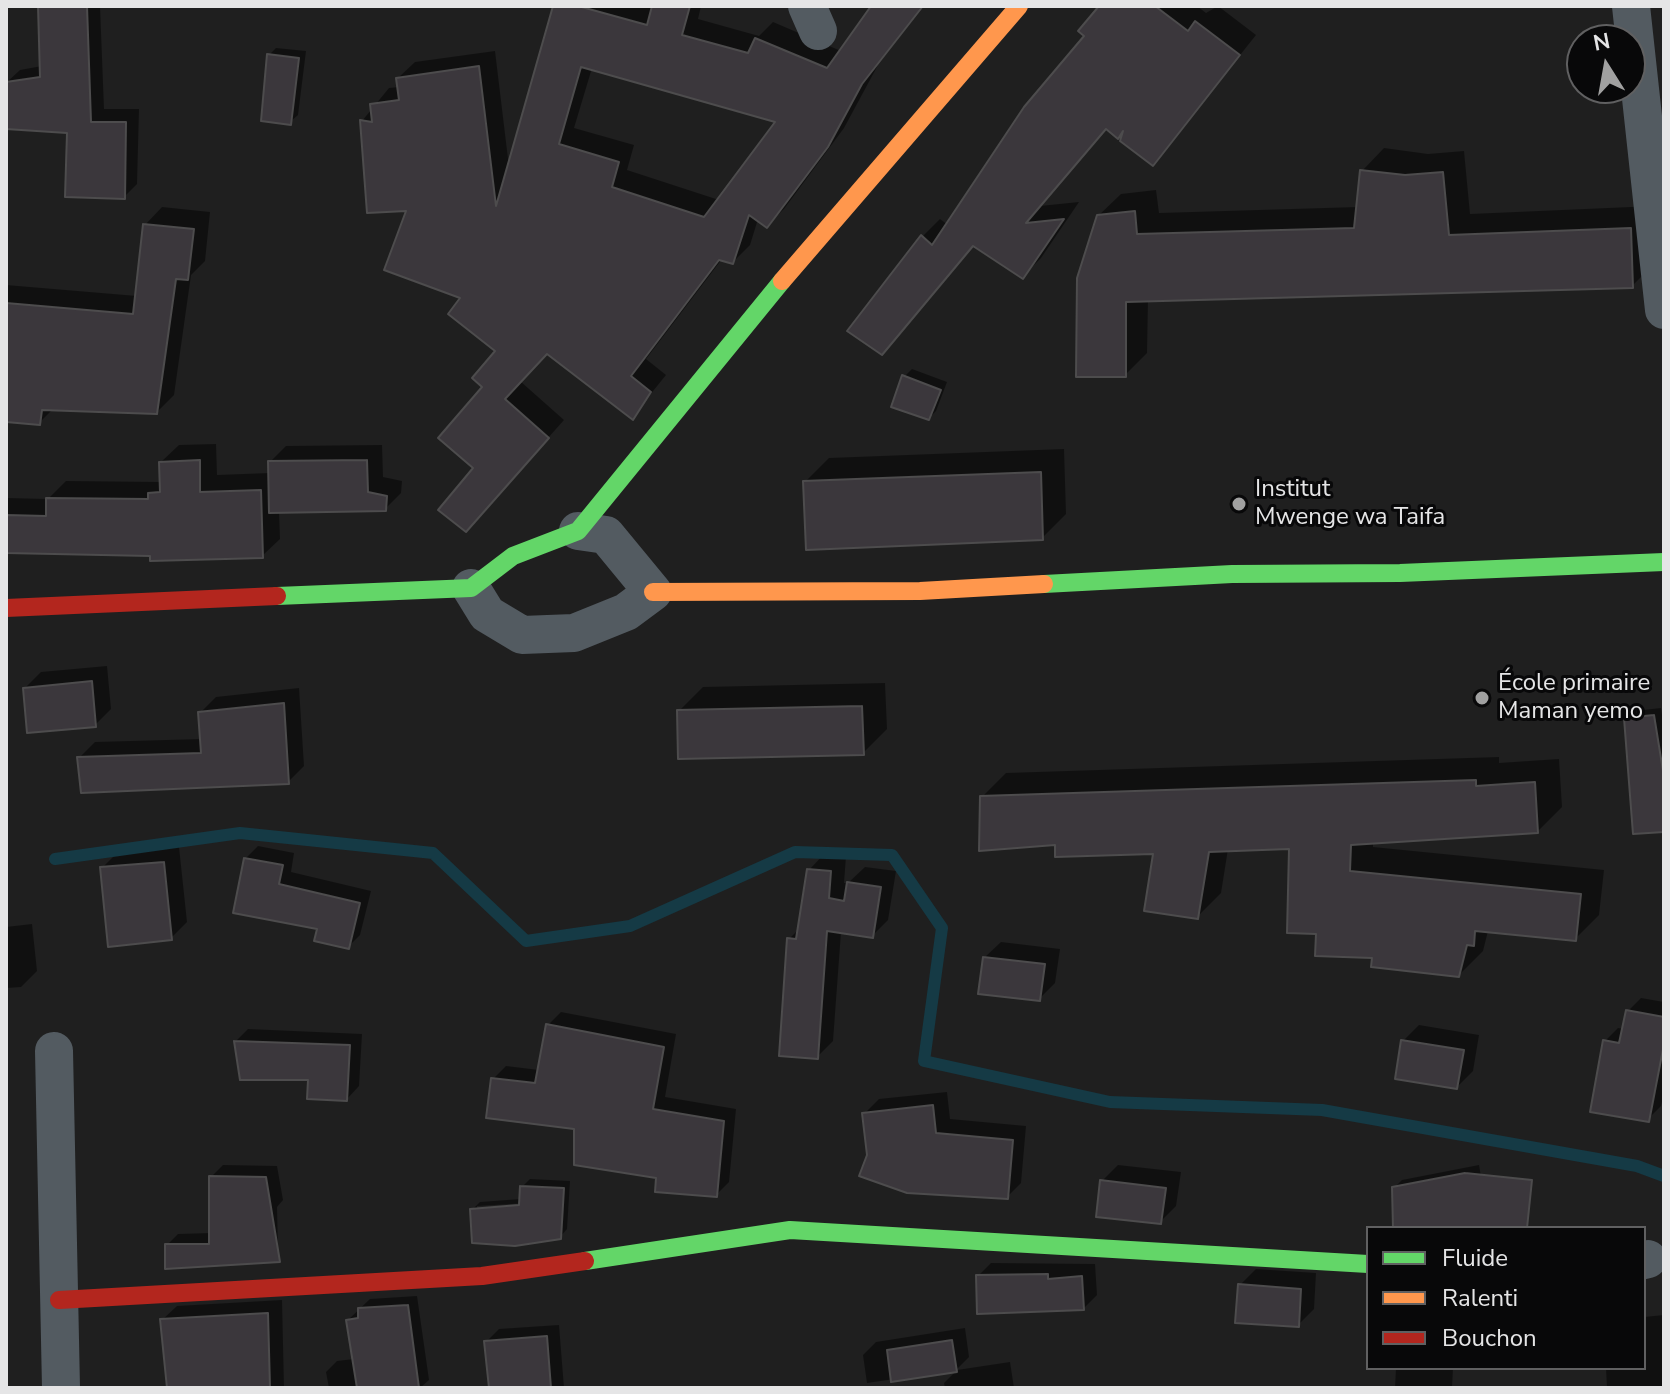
<!DOCTYPE html>
<meta charset="utf-8">
<style>
body{margin:0}
#map{position:relative;width:1670px;height:1394px;overflow:hidden;background:#1f1f1f;font-family:"Nunito Sans",sans-serif}
canvas{display:block}
.frame{position:absolute;inset:0;border:8px solid #e5e5e6;pointer-events:none}
.legend{position:absolute;left:1366px;top:1226px;width:280px;height:144px;box-sizing:border-box;background:#080809;border:2px solid #606061;margin:0;padding:10px 14px;list-style:none;font-size:24px;color:#e5e5e6}
.legend li{display:flex;align-items:center;gap:16px;height:40px}
.legend b{width:40px;border:2px solid #606061}
.north{position:absolute;left:1566px;top:24px;width:80px;height:80px;box-sizing:border-box;background:#080809;border:2px solid #606061;border-radius:50%;rotate:349deg;font-size:22px;font-weight:700;line-height:32px;text-align:center;color:#e5e5e6}
.north::after{content:'';display:block;margin:auto;width:28px;height:36px;background:#a0a0a0;clip-path:polygon(50% 0,100% 100%,50% 72%,0 100%)}
</style>
<div id="map">
<canvas width="1670" height="1394"></canvas>
<div class="frame"></div>
<ul class="legend">
<li><b style="height:10px;background:#63d668"></b>Fluide</li>
<li><b style="height:10px;background:#ff974d"></b>Ralenti</li>
<li><b style="height:10px;background:#b3261e"></b>Bouchon</li>
</ul>
<div class="north">N</div>
</div>
<script>
const ctx = document.querySelector('canvas').getContext('2d');
ctx.lineJoin = 'round';
function fillPath(path, color) {
  ctx.fillStyle = color;
  ctx.fill(path, 'evenodd');
}
function poly(rows) {
  const path = new Path2D();
  for (const r of rows) {
    path.moveTo(r[0], r[1]);
    for (let i = 2; i < r.length; i += 2) path.lineTo(r[i], r[i + 1]);
  }
  return path;
}
function strokePath(path, color, width, dash) {
  ctx.strokeStyle = color;
  ctx.lineWidth = width;
  ctx.lineCap = dash ? 'butt' : 'round';
  ctx.setLineDash(dash || []);
  ctx.stroke(path);
}
function label(font, color, halo, rows, align = 'center') {
  ctx.font = font + ' "Nunito Sans",sans-serif';
  ctx.lineWidth = 6;
  ctx.setLineDash([]);
  ctx.textBaseline = 'middle';
  ctx.strokeStyle = halo;
  ctx.fillStyle = color;
  for (const [text, x, y, turn = 0] of rows) {
    ctx.save();
    ctx.translate(x, y);
    ctx.rotate((+turn || 0) * Math.PI / 180);
    ctx.textAlign = isNaN(turn) ? turn : align;
    if (halo) ctx.strokeText(text, 0, 0);
    ctx.fillText(text, 0, 0);
    ctx.restore();
  }
}
fillPath(poly([
 [40,6,100,6,104,109,139,109,137,184,124,197,69,131,6,83,20,70,42,66],
 [555,6,701,6,698,19,759,36,773,22,841,51,874,6,923,6,878,65,844,128,784,209,767,225,758,219,750,245,733,262,722,259,646,359,666,375,632,417,547,352,520,381,564,420,482,512,475,468,498,350,409,209,362,121,389,88,399,87,398,78,415,62,495,51,509,167],
 [592,68,778,121,719,200,627,170,634,145,574,128],
 [1102,6,1197,6,1206,13,1218,6,1256,35,1153,164,1126,128,1107,128,1040,206,1079,202,1041,258,1023,276,974,244,881,352,922,237,940,219,948,225,1086,36],
 [276,48,306,51,298,115,290,122,269,55],
 [1384,148,1428,154,1464,151,1470,214,1654,206,1654,264,1632,286,1148,299,1147,353,1125,375,1098,216,1121,194,1156,190,1159,213,1358,207,1362,171],
 [162,207,210,212,205,261,191,275,174,395,157,412,54,408,39,423,6,420,6,285,137,296,145,225],
 [912,369,947,382,936,411,929,418,904,377],
 [216,444,217,475,270,473,270,462,286,446,382,445,383,477,402,481,401,493,385,509,279,511,280,539,262,556,6,550,6,498,48,499,66,481,161,482,161,462,179,445],
 [1064,449,1066,514,1042,538,805,482,829,458],
 [107,666,111,709,95,725,25,688,41,672],
 [885,683,887,729,863,753,679,711,703,687],
 [299,688,304,766,288,782,79,758,95,742,202,739,200,713,216,697],
 [1661,708,1664,729,1664,830,1626,719,1634,711],
 [1499,757,1499,763,1559,759,1562,807,1538,831,1373,841,1373,847,1604,870,1599,915,1575,939,1488,931,1483,951,1459,975,1318,932,1291,847,1228,849,1221,893,1197,917,1155,852,1057,843,982,797,1006,773],
 [258,846,294,853,291,872,371,891,360,935,348,947,319,928,245,859],
 [179,847,187,922,171,938,102,868,118,852],
 [825,853,846,856,844,883,848,883,865,867,896,871,888,920,872,936,841,932,833,1041,817,1057,789,939,800,928,809,870],
 [32,924,37,971,21,987,6,988,6,927],
 [1001,942,1060,949,1055,983,1039,999,984,958],
 [1641,998,1664,1002,1664,1093,1661,1106,1648,1119,1605,1041,1618,1028,1624,1029,1628,1011],
 [561,1012,676,1034,665,1097,736,1109,729,1182,716,1195,658,1177,493,1079,506,1066,539,1070,548,1025],
 [1419,1025,1479,1035,1473,1071,1457,1087,1403,1041],
 [248,1029,362,1034,359,1086,347,1099,236,1041],
 [947,1092,950,1119,1026,1126,1021,1183,1007,1197,869,1156,864,1114,879,1099],
 [223,1165,277,1166,283,1200,277,1207,278,1250,167,1245,178,1234,211,1233,211,1177],
 [1118,1165,1181,1172,1176,1206,1160,1222,1102,1181],
 [1479,1165,1487,1211,1457,1228,1394,1228,1394,1188,1402,1180],
 [530,1179,570,1181,567,1229,560,1237,472,1210,480,1202,521,1199,522,1187],
 [529,1203,529,1207,477,1210,477,1206],
 [991,1263,1095,1264,1097,1295,1084,1308,978,1276],
 [1256,1269,1316,1273,1314,1309,1298,1325,1240,1285],
 [417,1296,429,1380,420,1388,329,1388,326,1372,337,1361,354,1359,348,1320,370,1299],
 [282,1300,284,1388,169,1388,162,1320,177,1306],
 [1664,1315,1664,1388,1607,1388,1606,1368,1644,1368,1644,1317],
 [559,1325,564,1388,491,1388,486,1342,499,1329],
 [965,1328,969,1357,956,1370,867,1383,863,1355,876,1342],
 [1010,1362,1014,1388,945,1388,944,1383,957,1370],
 [1396,1368,1453,1368,1452,1388,1395,1388],
 [1529,1368,1605,1368,1529,1370]
]), '#0007');
strokePath(poly([
 [55,859,240,833,433,853,526,941,630,926,795,852,892,855,942,928,924,1061,1110,1102,1322,1110,1637,1166,1664,1176]
]), '#153a45', 12);
const building = poly([
 [38,6,87,6,91,122,126,122,125,199,65,197,67,133,6,129,6,82,40,77,38,6],
 [553,6,578,6,647,25,652,6,690,6,682,35,748,53,755,38,827,68,871,6,923,6,862,84,828,147,767,228,749,215,733,264,719,260,631,376,651,392,633,420,547,354,505,399,549,438,466,532,438,510,473,468,438,438,482,387,472,378,495,351,448,314,460,298,384,270,406,211,367,213,360,120,372,122,370,104,399,100,396,78,479,66,496,206,553,6],
 [581,67,775,122,704,217,612,187,619,162,559,144,581,67],
 [1099,6,1155,6,1188,31,1195,21,1240,55,1153,166,1120,141,1123,131,1118,139,1106,129,1026,223,1064,219,1023,279,973,246,882,355,847,331,921,235,932,245,1024,107,1084,36,1078,31,1099,6],
 [267,54,299,58,291,125,261,121,267,54],
 [1360,170,1405,175,1443,172,1449,235,1631,228,1633,288,1126,302,1126,377,1076,377,1077,278,1097,215,1135,211,1137,234,1354,228,1360,170],
 [143,224,194,229,188,280,176,279,157,414,42,410,40,425,6,422,6,303,133,314,143,224],
 [902,375,941,390,929,420,891,407,902,375],
 [200,460,200,492,261,490,263,558,150,561,150,556,6,553,6,515,46,516,46,498,148,499,148,493,160,492,159,462,200,460],
 [367,460,368,492,387,496,386,511,269,513,268,461,367,460],
 [1041,472,1043,540,806,550,803,481,1041,472],
 [92,681,96,727,27,733,23,688,92,681],
 [284,703,289,784,81,793,77,757,201,753,198,712,284,703],
 [862,706,864,755,678,759,677,710,862,706],
 [1654,715,1664,777,1664,832,1633,834,1624,718,1654,715],
 [1476,780,1476,786,1535,782,1538,833,1351,845,1350,871,1581,894,1576,941,1475,931,1474,946,1467,945,1459,977,1371,967,1372,958,1315,956,1316,934,1287,933,1289,849,1209,852,1198,919,1144,911,1153,854,1055,857,1055,845,979,851,980,796,1476,780],
 [244,858,283,865,279,884,360,903,349,949,314,941,317,929,233,913,244,858],
 [164,862,172,940,108,947,100,867,164,862],
 [807,869,831,871,829,898,844,901,847,882,881,887,873,938,827,931,818,1059,779,1056,787,938,796,939,807,869],
 [983,957,1045,964,1040,1001,978,994,983,957],
 [1626,1010,1664,1017,1664,1044,1649,1122,1590,1112,1603,1040,1619,1043,1626,1010],
 [546,1024,664,1047,653,1109,724,1121,717,1197,655,1192,656,1178,574,1165,574,1129,486,1118,491,1078,535,1083,546,1024],
 [1401,1040,1464,1050,1457,1089,1395,1079,1401,1040],
 [234,1041,350,1045,347,1101,307,1099,308,1080,240,1080,234,1041],
 [933,1105,936,1133,1013,1140,1008,1199,907,1193,859,1176,867,1155,862,1113,933,1105],
 [1465,1173,1532,1180,1527,1228,1393,1228,1392,1187,1465,1173],
 [209,1176,266,1177,280,1262,165,1269,165,1244,209,1244,209,1176],
 [1100,1180,1166,1188,1161,1224,1096,1217,1100,1180],
 [520,1186,564,1188,561,1239,515,1246,472,1243,470,1209,519,1205,520,1186],
 [1048,1274,1048,1279,1082,1276,1084,1310,977,1314,976,1275,1048,1274],
 [1238,1284,1301,1289,1299,1327,1235,1323,1238,1284],
 [408,1305,419,1388,357,1388,346,1320,358,1318,358,1308,408,1305],
 [268,1313,270,1388,167,1388,160,1319,268,1313],
 [547,1336,551,1388,489,1388,484,1341,547,1336],
 [952,1340,957,1372,891,1382,887,1350,952,1340]
]);
fillPath(building, '#3b373c');
strokePath(building, '#4d4c4d', 2);
strokePath(poly([
 [807,6,818,31],
 [1631,6,1664,310],
 [471,588,487,614,522,635,574,633,626,612,653,592,606,535,578,531],
 [54,1051,61,1388],
 [1644,1260,1648,1259]
]), '#535b61', 38);
strokePath(poly([
 [1044,584,1232,574,1400,573,1664,562],
 [277,596,471,588,513,556,578,531,782,281],
 [585,1261,790,1230,1368,1264]
]), '#63d668', 18);
strokePath(poly([
 [782,281,1019,6],
 [653,592,920,591,1044,584]
]), '#ff974d', 18);
strokePath(poly([
 [6,608,277,596],
 [59,1300,482,1276,585,1261]
]), '#b3261e', 18);
for (const [x, y, r, color] of [
 [1239,504,8,"#a0a0a0"],
 [1482,698,8,"#a0a0a0"]
]) {
  const dot = new Path2D();
  dot.arc(x, y, r, 0, 2 * Math.PI);
  ctx.fillStyle = color;
  ctx.fill(dot);
  strokePath(dot, '#080809', 3);
}
label('24px', '#e5e5e6', '#080809', [
 ["Institut",1255,490],
 ["Mwenge wa Taifa",1255,518],
 ["École primaire",1498,684],
 ["Maman yemo",1498,712]
], 'left');
</script>
